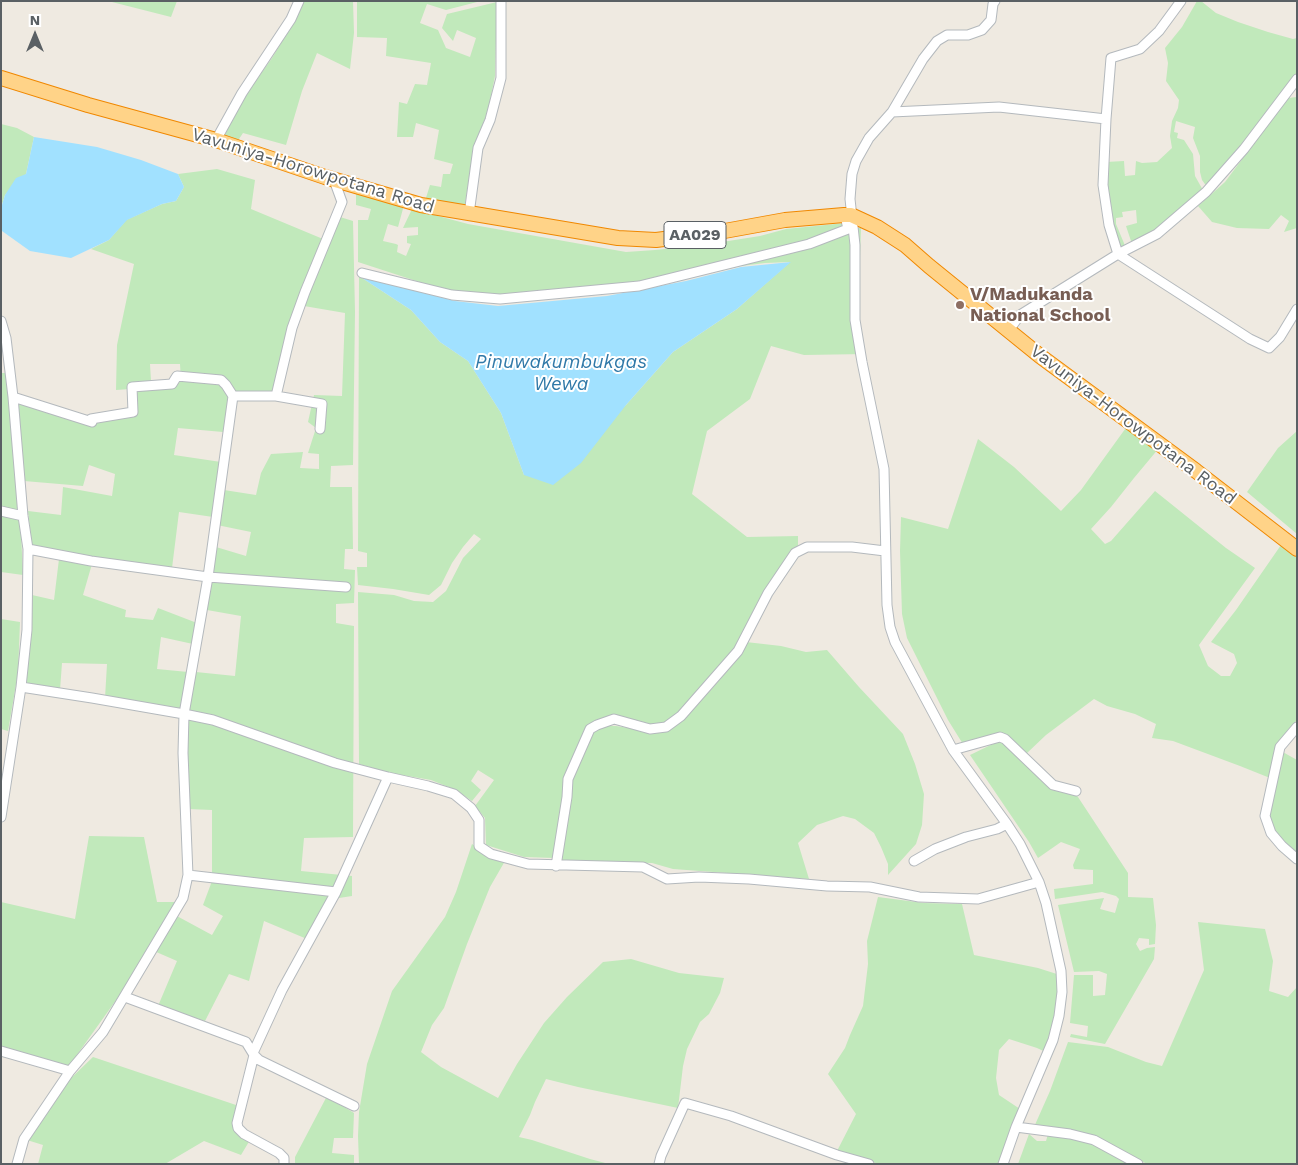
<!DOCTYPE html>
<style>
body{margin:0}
#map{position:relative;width:1298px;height:1165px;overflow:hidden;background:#efeae1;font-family:"Work Sans",sans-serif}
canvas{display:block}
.frame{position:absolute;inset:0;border:2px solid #5a6064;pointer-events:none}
.north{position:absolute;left:10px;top:10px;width:50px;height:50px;-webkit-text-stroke:4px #fff;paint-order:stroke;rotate:0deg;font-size:14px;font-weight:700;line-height:20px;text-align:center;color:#5a6064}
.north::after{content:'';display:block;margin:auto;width:18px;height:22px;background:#5a6064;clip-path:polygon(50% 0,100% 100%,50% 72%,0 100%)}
</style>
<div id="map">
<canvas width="1298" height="1165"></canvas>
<div class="frame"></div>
<div class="north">N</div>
</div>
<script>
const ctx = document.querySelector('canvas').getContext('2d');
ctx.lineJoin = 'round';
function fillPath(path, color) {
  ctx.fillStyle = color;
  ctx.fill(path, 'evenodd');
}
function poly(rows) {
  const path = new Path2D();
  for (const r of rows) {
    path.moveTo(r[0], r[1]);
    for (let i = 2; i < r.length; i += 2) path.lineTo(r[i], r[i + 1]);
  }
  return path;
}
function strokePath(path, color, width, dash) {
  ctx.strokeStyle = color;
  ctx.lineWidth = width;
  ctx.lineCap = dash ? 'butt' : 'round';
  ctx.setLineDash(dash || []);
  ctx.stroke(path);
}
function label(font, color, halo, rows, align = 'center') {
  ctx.font = font + ' "Work Sans",sans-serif';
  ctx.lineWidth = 4;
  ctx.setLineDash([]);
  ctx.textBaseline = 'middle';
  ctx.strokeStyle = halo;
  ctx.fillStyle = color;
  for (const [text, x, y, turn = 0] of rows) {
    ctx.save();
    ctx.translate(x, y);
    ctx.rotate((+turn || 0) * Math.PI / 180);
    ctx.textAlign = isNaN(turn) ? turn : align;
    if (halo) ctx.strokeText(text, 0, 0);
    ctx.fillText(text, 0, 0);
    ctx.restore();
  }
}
fillPath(poly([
 [108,1,177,1,171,17],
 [302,1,353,1,354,33,350,69,317,53,302,91,286,145,243,133,235,145,219,139,245,96,272,58,295,20],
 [357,1,481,1,446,10,427,4,420,23,438,30,446,48,470,57,476,38,457,30,453,41,442,28,447,14,497,2,495,76,488,111,474,147,464,210,425,201,430,185,441,187,443,174,450,174,453,164,434,159,439,130,416,123,413,137,397,137,399,102,407,104,415,84,427,85,431,63,386,56,387,38,357,37],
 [1197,1,1201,1,1216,13,1238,22,1268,32,1293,39,1297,38,1297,76,1256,130,1207,187,1202,180,1200,172,1200,156,1193,138,1195,127,1176,121,1174,132,1178,133,1177,138,1184,140,1193,154,1195,176,1204,192,1159,229,1132,244,1126,226,1137,223,1136,210,1122,212,1123,217,1116,218,1116,224,1126,248,1119,253,1109,218,1106,162,1124,161,1125,176,1135,175,1136,161,1142,163,1157,162,1172,148,1170,136,1172,121,1178,108,1179,100,1166,81,1168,63,1165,48,1182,27],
 [1297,97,1297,228,1284,232,1289,221,1281,215,1269,229,1237,228,1212,222,1198,206,1225,182,1288,98],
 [1,124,17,128,34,137,26,174,5,195,1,208],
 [217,169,255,180,251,209,323,239,340,217,353,221,355,312,353,465,331,466,330,487,352,487,353,549,345,549,344,569,355,570,354,603,336,604,336,623,354,626,353,837,304,838,301,871,352,876,352,896,339,898,330,897,307,939,264,921,249,981,229,974,205,1021,158,1006,177,961,154,951,175,915,212,935,223,916,203,905,212,881,212,810,188,809,187,709,196,672,235,676,241,616,207,610,210,580,216,547,246,556,251,532,217,525,224,490,256,495,261,473,271,454,303,452,300,468,319,469,319,454,308,453,316,428,308,422,314,395,342,396,345,313,304,306,295,331,280,391,231,391,223,432,178,428,174,455,221,462,213,517,179,512,172,568,91,557,32,546,28,511,61,515,63,487,112,496,115,474,89,465,83,486,24,481,17,403,94,426,95,420,137,415,136,389,173,388,181,381,180,364,150,364,151,381,130,389,116,390,117,345,134,264,91,249,109,240,126,220,162,204,176,201,184,187,178,174],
 [356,189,404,205,398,227,388,224,383,241,396,244,398,245,397,252,406,256,411,244,407,243,407,236,418,235,418,227,403,228,412,209,468,224,626,252,655,250,703,245,760,236,786,229,845,223,846,228,809,242,639,284,501,296,453,293,358,262,358,220,368,220,371,209,356,205],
 [851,228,861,228,858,315,865,354,804,355,771,346,750,399,707,431,692,494,747,537,798,536,798,547,779,570,737,650,678,716,665,724,653,727,622,718,588,727,566,775,554,858,524,857,486,845,485,818,475,806,494,780,478,770,471,781,481,790,472,801,456,790,431,780,390,773,359,764,358,592,394,595,414,601,433,602,446,591,463,558,481,539,474,534,463,547,452,563,441,585,429,595,393,589,358,585,357,567,367,567,367,553,358,551,359,276,411,310,440,342,468,361,501,413,524,475,626,405,673,352,737,309,790,262,765,263,741,266,686,279],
 [1,373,6,373,20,512,23,575,1,572],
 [1128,425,1159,448,1134,478,1111,507,1091,529,1105,544,1111,541,1155,491,1226,548,1255,568,1199,645,1208,666,1221,676,1230,676,1237,663,1234,654,1211,642,1236,610,1281,545,1297,558,1297,720,1287,731,1276,754,1270,778,1240,766,1173,741,1152,738,1156,724,1135,714,1107,706,1094,699,1046,735,1026,754,1011,739,999,735,966,749,948,720,907,638,902,614,900,551,901,517,948,529,978,439,1014,467,1061,511,1081,490],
 [1297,431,1297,534,1247,492,1278,448],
 [59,559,92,564,83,595,126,610,125,617,153,620,158,608,197,623,193,644,161,637,157,669,188,672,179,711,105,698,107,664,62,663,60,690,24,685,32,631,32,595,54,600],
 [1,619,20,622,18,673,8,731,1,729],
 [746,642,781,646,806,652,827,650,859,687,903,734,915,764,924,794,922,825,916,844,888,875,888,864,881,847,874,833,855,819,843,816,817,825,798,843,809,879,673,869,652,863,559,861,563,846,573,779,592,734,601,726,616,726,660,733,678,723,709,692,742,654],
 [1001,740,1052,787,1076,794,1128,873,1128,897,1153,898,1156,925,1155,944,1149,945,1149,939,1139,938,1136,944,1140,951,1147,948,1155,947,1154,959,1105,1044,1070,1037,1071,1034,1087,1037,1088,1026,1070,1023,1074,975,1093,975,1093,996,1105,995,1107,974,1099,971,1074,972,1058,905,1104,898,1100,909,1115,913,1119,899,1116,896,1102,892,1055,899,1054,889,1093,884,1093,870,1074,869,1073,865,1080,849,1061,842,1038,858,1029,842,970,755],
 [1281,751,1297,760,1297,855,1274,833,1268,815],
 [89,836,144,837,157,902,175,902,119,996,69,1066,1,1047,1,902,75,919],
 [472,844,486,853,505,861,490,887,467,944,444,1008,432,1025,421,1052,441,1067,498,1098,517,1064,544,1023,567,997,603,962,631,959,679,973,724,978,720,993,709,1014,700,1022,687,1049,683,1066,678,1108,578,1087,546,1079,535,1102,530,1115,519,1137,532,1140,590,1159,609,1164,359,1164,358,1136,359,1112,367,1064,392,991,445,917,456,892],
 [878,897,924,903,962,904,974,955,1038,968,1063,976,1065,1011,1052,1055,1037,1048,1009,1039,999,1050,996,1078,999,1095,1023,1111,1018,1134,1007,1164,879,1164,837,1151,856,1114,828,1074,845,1048,850,1035,863,1006,868,964,867,941],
 [1198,922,1265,929,1273,961,1269,991,1288,997,1297,987,1297,1164,1147,1164,1111,1145,1034,1127,1050,1091,1068,1042,1108,1047,1146,1062,1162,1066,1204,970],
 [93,1057,239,1106,235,1123,250,1140,241,1155,204,1141,165,1164,38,1164,43,1145,27,1140,68,1081],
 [327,1096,354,1113,353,1138,334,1138,332,1153,354,1155,354,1164,298,1164,295,1163,295,1157],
 [1029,1134,1037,1141,1046,1141,1048,1134,1094,1141,1131,1164,1018,1164]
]), '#c1e9bb');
fillPath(poly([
 [34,137,97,147,141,160,178,174,184,187,176,201,162,204,127,220,109,240,71,258,30,251,2,231,1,208,5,195,16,178,26,174],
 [791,262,737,309,673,352,626,405,581,463,553,485,524,475,501,413,468,361,440,342,411,310,359,276,455,301,498,306,607,296,686,281,741,267]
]), '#a1e1ff');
const minor = poly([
 [995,1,993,4,991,20,982,30,968,35,947,35,937,41,923,59,892,112,869,138,856,161,852,174,850,199,855,245,855,320,862,362,884,469,887,605,890,627,895,642,953,750,1007,824,1020,844,1039,882,1046,903,1061,971,1062,992,1059,1016,1053,1040,1016,1127,1003,1164],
 [1181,1,1159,31,1140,49,1111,58,1106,119,1103,185,1109,225,1118,254,1250,339,1269,348,1280,337,1297,309],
 [892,112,999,107,1106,119],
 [216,140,242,93,291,19,299,1],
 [469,214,478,148,490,120,501,78,501,1],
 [362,273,452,295,500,299,639,286,809,244,848,229,846,220],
 [1,321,6,338,13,397,23,516,28,549,27,630,21,687,1,817],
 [1009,330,1020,315,1118,254,1157,234,1206,192,1244,149,1297,79],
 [276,396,322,404,320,429],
 [13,397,92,422,91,419,133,412,132,387,172,384,177,376,221,380,226,385,233,396],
 [1,511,23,516],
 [28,549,91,561,208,577,346,587],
 [21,687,92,698,184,714,213,720,335,763,388,777,428,786,454,794,471,808,479,820,479,846,491,854,528,864,643,867,667,879,699,877,749,879,827,886,870,887,919,897,978,899,1039,882],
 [1297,727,1280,747,1265,816,1271,833,1282,846,1297,859],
 [953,750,1000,737,1005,739,1053,785,1076,791],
 [914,861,935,849,966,837,997,829,1007,824],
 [556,866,567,797,568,779,590,729,597,725,614,719,650,729,666,727,681,716,738,651,768,593,795,553,807,547,852,547,885,551],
 [188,875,336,892],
 [125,997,246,1042,254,1055,237,1123,238,1128,244,1134,279,1153,284,1158,284,1164],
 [1,1051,70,1071],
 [253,1053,282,990,336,892,388,777],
 [254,1055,259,1060,354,1106],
 [1016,1127,1070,1134,1094,1140,1138,1164],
 [17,1164,24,1139,70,1071,103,1032,183,898,188,875,183,753,184,714,208,577,233,396,276,396,292,328,305,292,342,202,334,180],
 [659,1164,661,1156,685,1103,731,1116,837,1155,869,1164]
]);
const highway = poly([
 [1,78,88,105,216,140,325,177,421,205,618,238,656,240,719,232,785,220,844,215,851,215,877,227,905,245,929,266,1040,356,1196,471,1297,549]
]);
strokePath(minor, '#b4b9bd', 11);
strokePath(highway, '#f08800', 16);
strokePath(minor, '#fff', 9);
strokePath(highway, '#ffd388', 14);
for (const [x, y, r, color] of [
 [960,305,5,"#8d6e63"]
]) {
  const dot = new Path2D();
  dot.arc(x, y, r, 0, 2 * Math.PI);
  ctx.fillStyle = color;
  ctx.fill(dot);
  strokePath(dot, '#fff', 2);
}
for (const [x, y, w] of [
 [695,235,62]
]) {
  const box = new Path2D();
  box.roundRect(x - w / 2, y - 13.5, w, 27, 4);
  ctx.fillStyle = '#fff';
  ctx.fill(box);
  strokePath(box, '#5a6064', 1);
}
label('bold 16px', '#5a6064', null, [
 ["AA029",695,235]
]);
label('18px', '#5a6064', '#fff', [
 ["Vavuniya-Horowpotana Road",313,171,17],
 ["Vavuniya-Horowpotana Road",1133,425,37]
]);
label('bold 18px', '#785e54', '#fff', [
 ["V/Madukanda",970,295],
 ["National School",970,316]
], 'left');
label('italic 19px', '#3079a8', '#fff', [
 ["Pinuwakumbukgas",561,362],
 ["Wewa",561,384]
]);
</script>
